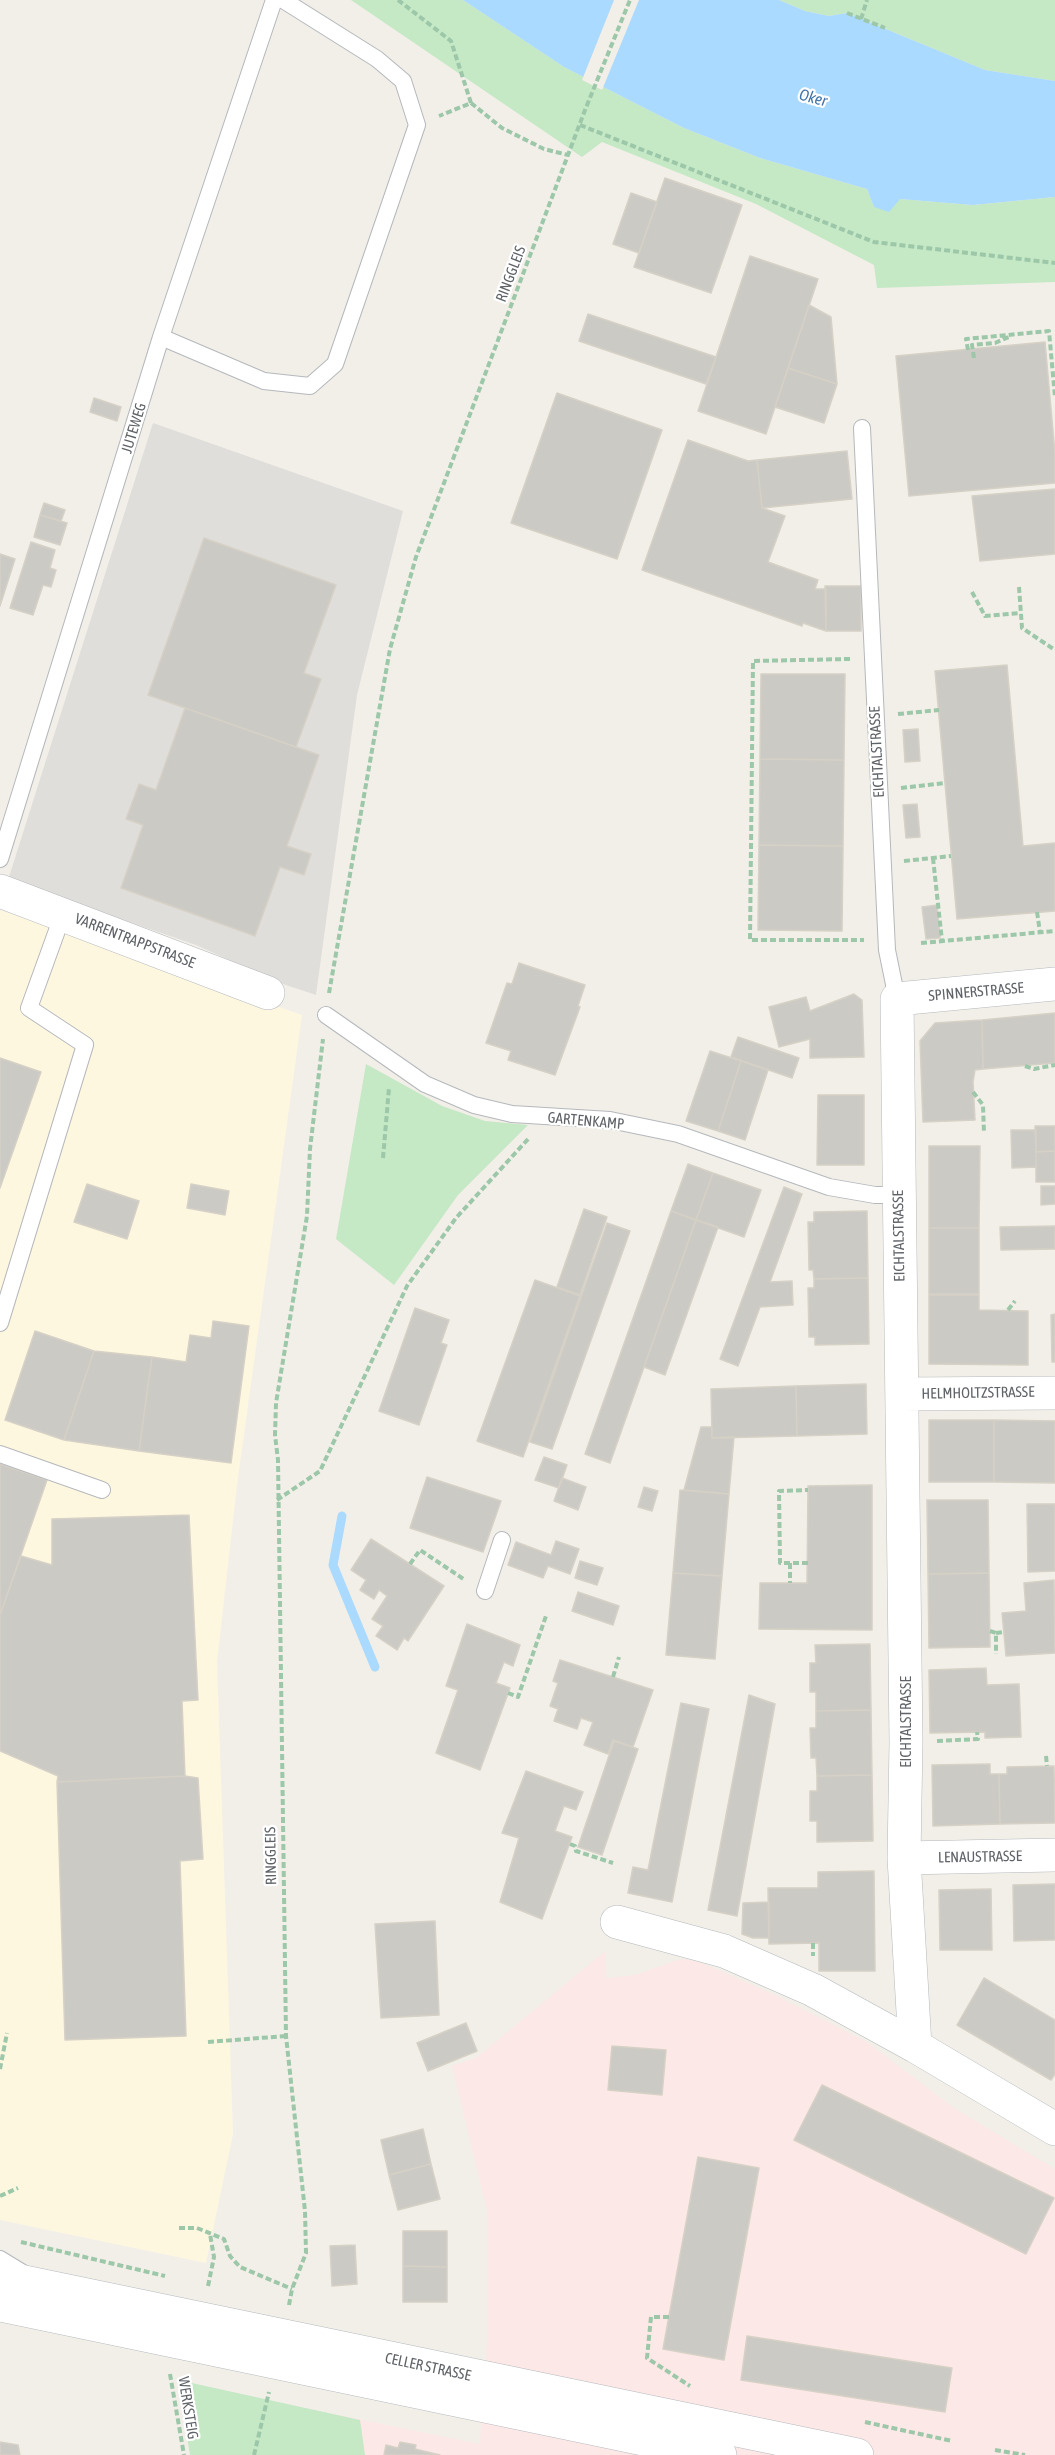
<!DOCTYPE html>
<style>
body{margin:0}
canvas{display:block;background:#f1efe8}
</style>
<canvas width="1055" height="2455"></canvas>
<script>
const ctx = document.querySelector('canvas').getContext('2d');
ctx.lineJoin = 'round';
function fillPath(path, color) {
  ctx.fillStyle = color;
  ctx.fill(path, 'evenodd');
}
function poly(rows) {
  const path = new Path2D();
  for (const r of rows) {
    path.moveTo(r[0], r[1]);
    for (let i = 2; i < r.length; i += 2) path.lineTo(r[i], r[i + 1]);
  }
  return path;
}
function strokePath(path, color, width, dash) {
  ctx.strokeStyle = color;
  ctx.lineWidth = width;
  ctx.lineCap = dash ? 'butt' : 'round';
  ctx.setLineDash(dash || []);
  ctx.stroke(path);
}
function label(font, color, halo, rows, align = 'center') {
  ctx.font = font + ' "Asap Condensed",sans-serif';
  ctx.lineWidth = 4.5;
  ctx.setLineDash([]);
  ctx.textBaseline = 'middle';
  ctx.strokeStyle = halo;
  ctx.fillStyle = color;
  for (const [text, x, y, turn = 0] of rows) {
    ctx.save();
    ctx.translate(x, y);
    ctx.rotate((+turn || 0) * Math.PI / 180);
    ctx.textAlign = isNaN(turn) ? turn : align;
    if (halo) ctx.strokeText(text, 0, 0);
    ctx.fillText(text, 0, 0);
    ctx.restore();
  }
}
fillPath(poly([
 [0,910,302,1015,237,1485,217,1662,233,2134,206,2263,0,2220]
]), '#fef7e0');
fillPath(poly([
 [153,423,403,511,357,695,316,995,280,983,196,945,8,880]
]), '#e0deda');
fillPath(poly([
 [605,1951,606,1978,635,1975,677,1960,686,1959,700,1962,775,1995,867,2042,954,2108,1055,2169,1055,2455,334,2455,338,2415,480,2444,487,2342,487,2211,452,2066,476,2058]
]), '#fce8e6');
fillPath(poly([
 [351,0,463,0,564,67,684,128,760,158,867,189,874,207,900,199,973,205,1055,197,1055,282,877,288,874,265,756,204,602,142,582,157],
 [779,0,1055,0,1055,81,985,70,847,13,829,16,805,11],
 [366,1064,442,1106,485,1121,528,1125,458,1195,394,1285,336,1239],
 [178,2380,360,2420,365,2455,190,2455]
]), '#c5e8c5');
fillPath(poly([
 [463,0,779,0,805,11,829,16,847,13,985,70,1055,81,1055,197,973,205,900,199,889,212,874,207,867,189,760,158,684,128,564,67]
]), '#aadaff');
fillPath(poly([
 [614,0,639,0,602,90,582,80]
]), '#f1efe8');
strokePath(poly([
 [342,1516,333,1565,375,1667]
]), '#aadaff', 9);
const building = poly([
 [665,178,742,205,711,293,634,267,665,178],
 [631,193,657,202,639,253,613,244,631,193],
 [750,256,818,279,766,434,698,411,750,256],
 [809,305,831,317,837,384,788,368,809,305],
 [588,314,716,357,706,384,579,341,588,314],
 [1045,342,1055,453,1055,483,909,496,896,356,1045,342],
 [788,368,837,384,824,423,775,407,788,368],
 [557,393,662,430,617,559,511,523,557,393],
 [94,398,121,407,117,421,90,412,94,398],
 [688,440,748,461,757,460,762,508,785,516,768,562,818,580,815,589,826,589,826,631,803,623,802,626,642,570,688,440],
 [847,451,852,499,762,508,757,460,847,451],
 [1055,489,1055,554,980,561,972,496,1055,489],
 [44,503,65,510,61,521,40,515,44,503],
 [40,515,67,523,60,545,34,537,40,515],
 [204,538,336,585,304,673,321,679,296,747,148,695,204,538],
 [31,542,55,550,50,568,56,570,51,587,43,585,33,615,10,608,31,542],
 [0,554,15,559,0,606,0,554],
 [825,586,861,586,861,631,826,631,825,586],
 [1007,665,1023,846,1055,843,1055,911,957,919,935,671,1007,665],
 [761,674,845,674,844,760,760,759,761,674],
 [185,708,319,755,287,846,311,854,304,875,280,867,255,936,121,888,143,825,126,819,139,784,156,790,185,708],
 [918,729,920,761,905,762,903,730,918,729],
 [760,759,844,760,843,846,759,845,760,759],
 [917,804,920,837,906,838,903,805,917,804],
 [759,845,843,846,842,931,758,930,759,845],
 [937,905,940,938,926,939,922,907,937,905],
 [519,963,585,985,578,1006,580,1007,555,1075,508,1060,511,1051,486,1043,507,983,512,984,519,963],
 [854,994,862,1000,864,1057,810,1058,810,1039,779,1047,769,1007,806,997,810,1011,854,994],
 [1055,1013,1055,1063,983,1069,982,1020,1055,1013],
 [982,1020,983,1069,975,1070,973,1082,975,1120,923,1122,920,1041,935,1023,982,1020],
 [738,1037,799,1058,792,1078,731,1057,738,1037],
 [710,1051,741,1061,718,1131,686,1121,710,1051],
 [0,1058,41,1072,0,1188,0,1058],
 [741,1061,768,1070,745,1140,718,1131,741,1061],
 [818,1095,864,1095,864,1165,817,1165,818,1095],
 [1035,1126,1055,1126,1055,1151,1036,1152,1035,1126],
 [1011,1130,1036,1130,1036,1167,1012,1168,1011,1130],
 [929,1146,980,1146,979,1228,929,1228,929,1146],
 [1055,1151,1055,1182,1036,1182,1036,1152,1055,1151],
 [688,1164,713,1173,696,1220,671,1211,688,1164],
 [713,1173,761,1190,744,1237,696,1220,713,1173],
 [87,1184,139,1201,127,1239,74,1222,87,1184],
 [191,1184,229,1191,225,1215,187,1208,191,1184],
 [1041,1186,1055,1186,1055,1204,1041,1205,1041,1186],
 [784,1187,802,1194,770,1282,792,1281,793,1305,760,1307,738,1366,720,1359,784,1187],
 [584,1209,607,1217,580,1295,557,1287,584,1209],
 [671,1211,696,1220,610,1463,585,1454,671,1211],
 [867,1211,868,1278,814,1279,813,1270,809,1270,808,1222,814,1222,814,1212,867,1211],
 [696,1220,718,1227,665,1375,644,1367,696,1220],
 [607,1223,630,1231,552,1449,530,1442,607,1223],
 [1055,1226,1055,1249,1001,1250,1000,1227,1055,1226],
 [929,1228,979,1228,979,1294,929,1294,929,1228],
 [868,1278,869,1344,815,1345,815,1337,809,1337,808,1288,814,1288,814,1279,868,1278],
 [535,1280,580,1296,523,1457,477,1441,535,1280],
 [929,1295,979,1295,979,1310,1028,1311,1028,1365,929,1364,929,1295],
 [415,1308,449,1320,441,1343,447,1345,419,1425,379,1411,415,1308],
 [1055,1314,1055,1362,1052,1362,1051,1315,1055,1314],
 [213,1321,249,1326,231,1463,139,1451,152,1357,186,1362,190,1335,211,1338,213,1321],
 [35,1331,94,1351,64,1440,5,1420,35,1331],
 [94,1351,152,1357,139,1451,64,1440,94,1351],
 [866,1384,867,1434,797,1436,796,1386,866,1384],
 [796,1386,797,1436,712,1438,711,1389,796,1386],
 [929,1420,994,1420,994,1482,929,1482,929,1420],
 [994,1420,1055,1421,1055,1483,994,1482,994,1420],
 [701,1427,712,1427,712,1438,734,1437,729,1494,684,1490,701,1427],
 [544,1457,567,1465,559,1488,535,1480,544,1457],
 [0,1464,47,1480,0,1615,0,1464],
 [427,1477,501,1501,483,1552,410,1528,427,1477],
 [562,1478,586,1487,578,1510,554,1501,562,1478],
 [872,1485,872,1630,759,1629,760,1583,807,1583,808,1486,872,1485],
 [644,1487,658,1491,652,1511,638,1507,644,1487],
 [680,1490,729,1494,722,1576,673,1573,680,1490],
 [927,1500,988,1500,989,1573,928,1574,927,1500],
 [1027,1504,1055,1504,1055,1571,1028,1572,1027,1504],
 [189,1515,198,1700,182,1701,185,1776,57,1782,58,1776,0,1751,0,1615,21,1556,52,1565,52,1519,189,1515],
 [371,1539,444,1586,408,1641,404,1638,397,1650,376,1636,383,1626,372,1619,387,1596,379,1590,374,1599,360,1590,366,1580,351,1570,371,1539],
 [556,1541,579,1549,570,1574,548,1566,543,1578,508,1565,516,1542,551,1555,556,1541],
 [580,1561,603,1568,597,1585,575,1578,580,1561],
 [673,1573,722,1576,715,1659,666,1655,673,1573],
 [989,1573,990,1647,929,1648,928,1574,989,1573],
 [1054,1580,1055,1653,1006,1656,1002,1613,1026,1611,1024,1583,1054,1580],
 [578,1592,619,1606,613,1625,572,1611,578,1592],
 [467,1624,520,1645,513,1666,504,1662,496,1683,510,1688,480,1770,436,1753,458,1690,446,1686,467,1624],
 [870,1644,871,1710,816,1711,816,1692,810,1692,810,1663,816,1663,815,1645,870,1644],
 [560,1660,653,1690,633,1747,613,1740,608,1754,584,1745,593,1722,581,1718,577,1729,554,1721,558,1709,550,1706,558,1683,553,1681,560,1660],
 [986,1668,987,1685,1019,1684,1021,1737,985,1738,985,1732,930,1733,929,1670,986,1668],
 [749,1695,775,1704,737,1916,708,1910,749,1695],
 [681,1703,709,1709,672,1902,628,1893,633,1867,648,1870,681,1703],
 [871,1710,872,1775,817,1776,816,1758,811,1758,810,1728,816,1728,816,1711,871,1710],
 [614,1741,638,1749,602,1855,578,1847,614,1741],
 [990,1764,990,1774,999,1774,1000,1824,933,1826,932,1765,990,1764],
 [1054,1766,1055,1823,1000,1824,999,1774,1007,1774,1007,1767,1054,1766],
 [526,1771,583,1792,576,1810,564,1806,555,1831,572,1837,542,1919,500,1902,519,1838,502,1833,526,1771],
 [872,1775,873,1841,817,1842,817,1821,810,1821,810,1791,817,1791,817,1776,872,1775],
 [185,1776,198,1778,203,1859,180,1861,186,2036,65,2040,57,1782,185,1776],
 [874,1871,875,1971,819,1971,819,1943,769,1944,768,1888,818,1888,818,1872,874,1871],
 [1055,1884,1055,1940,1014,1941,1013,1885,1055,1884],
 [991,1889,992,1950,940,1950,939,1890,991,1889],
 [769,1902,769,1938,753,1938,742,1934,743,1903,769,1902],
 [435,1921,439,2015,381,2018,375,1924,435,1921],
 [984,1978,1055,2020,1055,2074,1051,2080,957,2025,984,1978],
 [466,2023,477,2051,428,2071,417,2043,466,2023],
 [612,2046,666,2050,662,2095,608,2090,612,2046],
 [822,2085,1054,2198,1026,2254,794,2140,822,2085],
 [423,2129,431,2164,389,2175,381,2140,423,2129],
 [698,2157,759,2168,724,2360,663,2349,698,2157],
 [431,2164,440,2199,398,2210,389,2175,431,2164],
 [403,2231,447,2231,447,2267,403,2266,403,2231],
 [355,2245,357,2284,332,2286,330,2246,355,2245],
 [403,2266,447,2267,447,2302,403,2302,403,2266],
 [747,2336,952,2368,945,2412,741,2380,747,2336],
 [0,2442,18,2445,20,2455,0,2455,0,2442],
 [400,2442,416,2445,415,2449,440,2455,384,2455,386,2445,398,2448,400,2442]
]);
fillPath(building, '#cccac5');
strokePath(building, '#d6d1c6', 1.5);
const lane = poly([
 [161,337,264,381,310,386,335,364,417,125,403,81,377,59,283,0],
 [862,428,887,950,897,999],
 [0,859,161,337,274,0],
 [326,1015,425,1084,474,1105,512,1114,610,1120,678,1134,829,1187,875,1195,898,1195],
 [0,1323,85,1045,29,1008,63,914],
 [0,1454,102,1490],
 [485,1591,502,1540],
 [0,2259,23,2273]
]);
const street = poly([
 [0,891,268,993],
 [1055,984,897,999,906,1742,904,1858,915,2046,1055,2129],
 [902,1394,1055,1393],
 [904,1858,1055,1855],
 [617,1922,724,1951,813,1990,915,2046]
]);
const secondary = poly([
 [0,2277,857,2455],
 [0,2305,720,2455]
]);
strokePath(lane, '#b5b8bc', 18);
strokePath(street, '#b5b8bc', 34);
strokePath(secondary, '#b6babf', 34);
strokePath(poly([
 [398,0,451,41,471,103,439,116],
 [847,13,885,28],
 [861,19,867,0],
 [471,103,502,128,544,149,568,155],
 [580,125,874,242,1055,263],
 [968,350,966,339,1049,331,1055,397],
 [974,358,972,345,995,343,1011,336],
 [1019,587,1022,628,1055,650],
 [972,592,985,616,1020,613],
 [850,659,753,661,750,940,864,940],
 [898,714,939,710],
 [901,788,945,783],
 [933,858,942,941],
 [904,861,951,856],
 [1037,912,1040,932],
 [921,943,1055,931],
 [329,993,390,649,416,557,585,110,630,0],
 [1025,1066,1034,1069,1055,1065],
 [973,1092,983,1105,984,1133],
 [383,1158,389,1088],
 [1008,1310,1015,1301],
 [277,1500,320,1471,407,1286,456,1218,529,1138],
 [790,1563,790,1583],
 [808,1563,780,1563,779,1491,808,1490],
 [410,1564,420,1550,465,1580],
 [990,1631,996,1633,996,1654],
 [996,1633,1003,1632],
 [613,1677,619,1657],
 [508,1693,518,1697,546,1616],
 [937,1741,978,1739,977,1732],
 [1046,1756,1047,1766],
 [570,1844,575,1846,576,1851,613,1863],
 [813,1943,813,1956],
 [208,2042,286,2036],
 [0,2069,7,2033],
 [0,2196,18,2188],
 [179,2228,197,2228,224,2239,230,2256,240,2267,292,2289],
 [21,2242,165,2276],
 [208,2286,214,2257,210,2234],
 [289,2305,292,2289,306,2253,305,2211,286,2036,278,1460,275,1435,276,1403,307,1216,310,1149,323,1039],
 [669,2317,651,2317,647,2358,690,2386],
 [170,2374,184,2455],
 [865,2422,952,2441],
 [995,2450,1025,2455],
 [254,2455,269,2392]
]), '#9cc7a9', 4, [6, 3]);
strokePath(lane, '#fff', 16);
strokePath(street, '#fff', 33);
strokePath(secondary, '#fff', 33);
label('15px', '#5f6368', '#fff', [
 ["RINGGLEIS",511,274,-69],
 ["JUTEWEG",134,428,-73],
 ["EICHTALSTRASSE",877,752,-93],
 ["VARRENTRAPPSTRASSE",135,941,21],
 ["SPINNERSTRASSE",976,992,-5],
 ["GARTENKAMP",586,1121,5],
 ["EICHTALSTRASSE",899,1236,-91],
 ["HELMHOLTZSTRASSE",978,1393,-1],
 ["EICHTALSTRASSE",906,1722,-90],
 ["RINGGLEIS",271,1856,-91],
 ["LENAUSTRASSE",980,1857,-1],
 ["CELLER STRASSE",428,2367,12],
 ["WERKSTEIG",188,2408,81]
]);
label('italic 16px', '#4174aa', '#fff', [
 ["Oker",813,98,15]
]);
</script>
